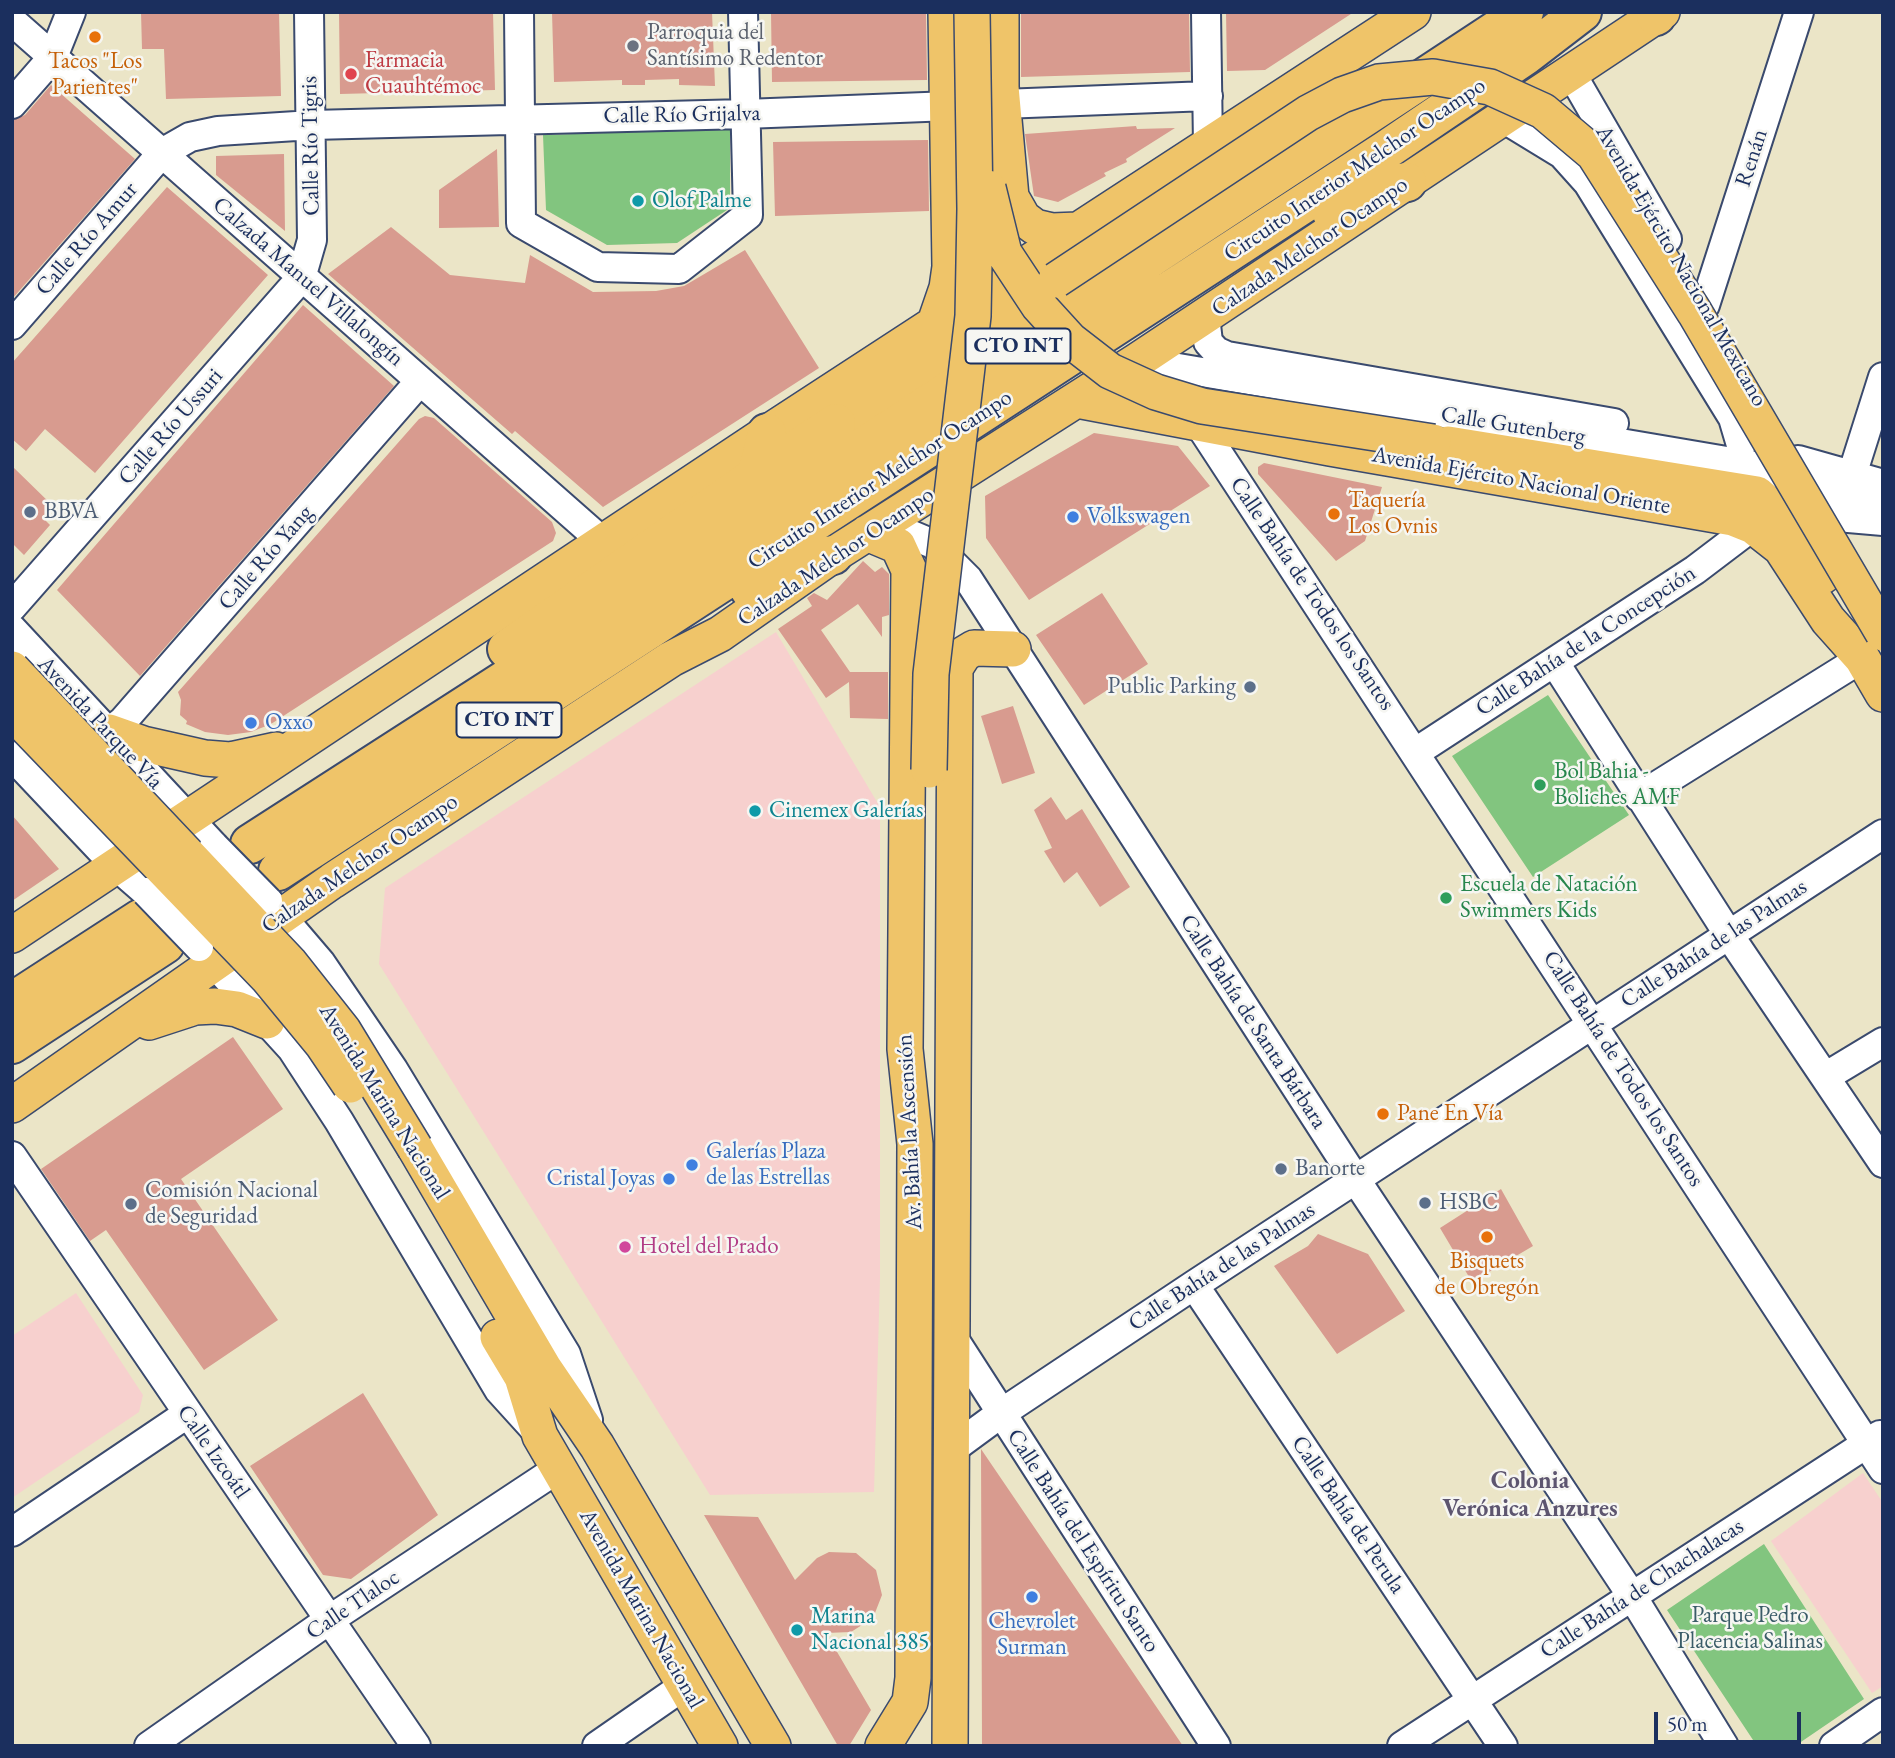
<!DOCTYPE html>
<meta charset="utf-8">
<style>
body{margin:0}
#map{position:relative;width:1895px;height:1758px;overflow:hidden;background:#ebe5c7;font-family:"EB Garamond",serif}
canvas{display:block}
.frame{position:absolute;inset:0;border:14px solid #1b2f5e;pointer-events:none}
.scale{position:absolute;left:1654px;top:1712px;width:147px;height:32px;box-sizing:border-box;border:4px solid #1b2f5e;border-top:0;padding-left:9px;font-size:21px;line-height:24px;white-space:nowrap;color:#1b2f5e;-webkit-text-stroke:5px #f6f6f2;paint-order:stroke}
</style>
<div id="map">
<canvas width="1895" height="1758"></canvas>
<div class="frame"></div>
<div class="scale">50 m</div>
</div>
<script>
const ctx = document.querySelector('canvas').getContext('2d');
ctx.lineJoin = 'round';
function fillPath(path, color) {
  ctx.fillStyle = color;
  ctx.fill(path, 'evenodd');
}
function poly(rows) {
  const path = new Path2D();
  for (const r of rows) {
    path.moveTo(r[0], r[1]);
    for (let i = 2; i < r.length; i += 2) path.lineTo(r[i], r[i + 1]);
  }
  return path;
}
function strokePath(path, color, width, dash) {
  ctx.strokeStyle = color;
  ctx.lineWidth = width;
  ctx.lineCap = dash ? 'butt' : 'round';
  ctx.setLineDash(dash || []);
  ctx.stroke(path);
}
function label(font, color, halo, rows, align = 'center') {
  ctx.font = font + ' "EB Garamond",serif';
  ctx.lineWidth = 5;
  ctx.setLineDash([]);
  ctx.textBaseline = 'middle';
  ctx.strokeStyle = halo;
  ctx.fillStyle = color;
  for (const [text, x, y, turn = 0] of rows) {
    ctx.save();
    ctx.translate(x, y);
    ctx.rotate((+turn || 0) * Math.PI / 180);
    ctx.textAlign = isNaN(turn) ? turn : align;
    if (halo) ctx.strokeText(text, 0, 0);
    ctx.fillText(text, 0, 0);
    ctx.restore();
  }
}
fillPath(poly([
 [776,632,880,807,880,1278,874,1492,710,1495,379,964,385,888],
 [76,1293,143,1395,139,1412,12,1498,12,1336],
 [1863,1473,1883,1503,1883,1686,1872,1693,1771,1541]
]), '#f7d0ce');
fillPath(poly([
 [730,129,730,208,677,243,607,245,546,210,543,135],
 [1548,695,1629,815,1533,877,1452,756],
 [1764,1544,1864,1699,1795,1746,1757,1746,1667,1610]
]), '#82c57f');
fillPath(poly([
 [141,12,279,12,281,96,166,99,164,49,142,49],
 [339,12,493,12,495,90,340,94],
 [552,12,712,12,715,86,679,85,679,79,645,80,645,85,622,85,622,80,554,82],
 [771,12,926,12,927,80,772,82],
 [1021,12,1189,12,1190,72,1021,77],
 [1226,12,1354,12,1265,70,1227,71],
 [51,85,135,159,12,299,12,120,25,115],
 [1136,126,1137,129,1175,128,1126,159,1127,162,1104,173,1106,176,1058,202,1034,196,1025,134],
 [928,140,929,211,775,216,773,142],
 [497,149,499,227,439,228,439,190],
 [284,154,285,231,216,175,216,156],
 [167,187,268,275,95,473,45,429,26,451,12,439,12,363],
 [391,227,450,275,525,283,530,255,593,292,656,291,684,286,745,250,819,368,603,507,515,431,512,434,328,274],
 [303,305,394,386,140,676,57,590],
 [425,416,434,418,552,522,556,533,553,541,271,724,251,732,228,735,205,732,186,724,187,721,180,715,181,700,178,692,419,419],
 [1094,433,1178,446,1210,486,1029,600,986,538,985,496],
 [1264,463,1382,487,1365,541,1336,561,1258,474,1258,467],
 [12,466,53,506,42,517,50,525,24,555,12,543],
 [863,561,875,572,882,567,889,574,889,615,882,617,882,637,858,604,821,630,850,672,888,672,888,719,850,718,849,682,826,698,778,629,812,606,807,598,814,593,827,600],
 [1102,593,1148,664,1084,705,1036,635],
 [1013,706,1035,773,1002,784,981,716],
 [1051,797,1066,820,1082,809,1130,887,1100,907,1077,872,1064,883,1044,851,1052,848,1034,810],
 [12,815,59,869,12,901],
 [233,1037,283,1109,181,1179,278,1320,204,1370,106,1230,90,1241,41,1169],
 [1501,1189,1533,1246,1472,1282,1440,1228],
 [1318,1234,1368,1254,1405,1311,1337,1354,1274,1266,1308,1246],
 [363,1393,438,1515,351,1579,323,1575,250,1466],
 [981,1449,1183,1746,982,1746],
 [704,1515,758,1517,795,1580,817,1558,829,1552,856,1553,876,1570,882,1595,873,1618,851,1632,826,1633,871,1710,849,1746,838,1746]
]), '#d89b8f');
const minor = poly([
 [519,12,521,223,598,267,679,269,748,215,743,12],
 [1206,12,1208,145],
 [12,21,603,542],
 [1571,73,1667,239],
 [12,104,53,57,71,12],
 [1503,118,1562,154,1588,183,1733,418,1741,445],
 [1705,305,1799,12],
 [1205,316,1208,342,1216,351,1227,356,1614,423],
 [12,325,162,153,190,137,218,131,312,125,745,114,1208,96],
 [1137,361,1750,465,1828,488,1883,514],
 [1199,424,1883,1469],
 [1798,460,1883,484],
 [1852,475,1883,377],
 [1800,506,1837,517,1883,521],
 [883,523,933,544,968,579,1356,1180,1632,1596,1724,1746],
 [12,607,301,278,312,240,309,12],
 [12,629,214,846],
 [1555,663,1729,935,1883,1163],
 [109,732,123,721,420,381],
 [1416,752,1695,570,1753,526],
 [12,756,115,865,146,892],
 [1639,797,1862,658],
 [268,901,321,963,393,1069,566,1354,588,1420],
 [201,949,292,1049,339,1121,499,1390,538,1433],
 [1825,1077,1883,1042],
 [12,1156,416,1746],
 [1194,1285,1503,1746],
 [952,1336,1216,1746],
 [951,1450,1000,1414,1194,1285,1883,834],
 [12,1532,187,1414],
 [149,1746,329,1620,559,1468],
 [597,1746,685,1685],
 [1402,1746,1880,1435],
 [1834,1746,1883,1712]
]);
const major = poly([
 [1001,12,1001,87,1011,197,1023,218,1035,227,1052,231,1078,230],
 [935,323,947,288,950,267,946,12],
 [1077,400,1330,448,1733,518,1753,526,1781,548,1828,620,1862,658,1883,694],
 [808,423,836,423,1056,280],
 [1448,444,1757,494,1798,531,1823,576],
 [867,533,898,546,909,570,905,1049,915,1144,913,1678,910,1702,883,1746],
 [109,732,143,744,205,758,230,760,276,750],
 [12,935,767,433,1413,12],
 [149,1022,195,1007,215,1006,237,1009,267,1021],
 [12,1105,332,881,671,659,720,634,833,555,1137,361,1662,12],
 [415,1148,544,1368,597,1446,773,1746],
 [498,1337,522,1377,540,1436,720,1746],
 [950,1746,955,668,964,654,974,648,1013,649]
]);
const highway = poly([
 [1656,16,1658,12],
 [1332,213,1370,189,1407,182],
 [757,475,836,423],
 [750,590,791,568,833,555],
 [507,649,757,475,767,433],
 [250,844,693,559,1524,12],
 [278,871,1386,150,1526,55,1582,12],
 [12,1002,140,919],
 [12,1044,165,944]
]);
strokePath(minor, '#3a4a6e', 32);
strokePath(major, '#3a4a6e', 38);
strokePath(highway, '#3a4a6e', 42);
strokePath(minor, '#fff', 28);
strokePath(major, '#efc469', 35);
strokePath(highway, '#efc469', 38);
const minorBridge = poly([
 [214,846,268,901],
 [146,892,199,947]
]);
const majorBridge = poly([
 [988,188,1004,253,1039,306,1070,340,1110,371,1156,392,1202,406,1433,442],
 [1056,280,1308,113,1342,95,1379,82,1433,77,1490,87,1543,111,1594,154,1695,313,1883,633],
 [12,669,290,963,343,1030,415,1148],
 [12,712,267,977,323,1045,350,1085],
 [929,770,931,674,973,316,975,209,972,12]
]);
strokePath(minorBridge, '#3a4a6e', 32, []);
strokePath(majorBridge, '#3a4a6e', 38, []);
strokePath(minorBridge, '#fff', 28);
strokePath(majorBridge, '#efc469', 35);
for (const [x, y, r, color] of [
 [95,37,7,"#e8710a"],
 [633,46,7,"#6b7280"],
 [351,74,7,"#e0444e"],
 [638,201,7,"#0f9aa8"],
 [30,512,7,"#5c6f8a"],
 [1334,514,7,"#e8710a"],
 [1073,517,7,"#3f7fe0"],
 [1250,687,7,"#5c6f8a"],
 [251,723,7,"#3f7fe0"],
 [1540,785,7,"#2e9e5b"],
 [755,811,7,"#0f9aa8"],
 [1446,898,7,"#2e9e5b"],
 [1383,1114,7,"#e8710a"],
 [692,1165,7,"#3f7fe0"],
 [1281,1169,7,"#5c6f8a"],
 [669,1179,7,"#3f7fe0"],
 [1425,1203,7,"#5c6f8a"],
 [131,1204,7,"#5c6f8a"],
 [1487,1237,7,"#e8710a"],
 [625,1247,7,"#d1479c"],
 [1032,1597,7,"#3f7fe0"],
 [797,1630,7,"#0f9aa8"]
]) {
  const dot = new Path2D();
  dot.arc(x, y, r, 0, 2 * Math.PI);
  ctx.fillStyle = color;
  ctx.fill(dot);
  strokePath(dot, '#f6f6f2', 2.5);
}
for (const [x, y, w] of [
 [1018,346,105],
 [509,720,105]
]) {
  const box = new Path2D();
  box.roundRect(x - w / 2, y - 17.5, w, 35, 5);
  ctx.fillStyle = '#f6f6f2';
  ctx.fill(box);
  strokePath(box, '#1b2f5e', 2);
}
label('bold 21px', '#1b2f5e', null, [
 ["CTO INT",1018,346],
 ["CTO INT",509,720]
]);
label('23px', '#5b616d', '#f6f6f2', [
 ["Parroquia del",647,33],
 ["Santísimo Redentor",647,59]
], 'left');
label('23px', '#be3a42', '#f6f6f2', [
 ["Farmacia",365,61],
 ["Cuauhtémoc",365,87]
], 'left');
label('23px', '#c56008', '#f6f6f2', [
 ["Tacos \"Los",95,62],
 ["Parientes\"",95,88],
 ["Taquería",1348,501,"left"],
 ["Los Ovnis",1348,527,"left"],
 ["Pane En Vía",1397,1114,"left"],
 ["Bisquets",1487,1262],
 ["de Obregón",1487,1288]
]);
label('23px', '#1b2f5e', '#f6f6f2', [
 ["Calle Río Grijalva",682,115,-1],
 ["Calle Río Tigris",311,146,-91],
 ["Renán",1752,158,-72],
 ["Circuito Interior Melchor Ocampo",1355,170,-34],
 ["Calle Río Amur",87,239,-49],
 ["Calzada Melchor Ocampo",1310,247,-34],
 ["Avenida Ejército Nacional Mexicano",1681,266,60],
 ["Calzada Manuel Villalongín",308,282,41],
 ["Calle Gutenberg",1513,426,9],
 ["Calle Río Ussuri",171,427,-49],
 ["Circuito Interior Melchor Ocampo",880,480,-33],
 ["Avenida Ejército Nacional Oriente",1521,481,10],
 ["Calzada Melchor Ocampo",836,557,-34],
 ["Calle Río Yang",266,558,-49],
 ["Calle Bahía de Todos los Santos",1312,594,56],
 ["Calle Bahía de la Concepción",1586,641,-33],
 ["Avenida Parque Vía",100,723,47],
 ["Calzada Melchor Ocampo",360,864,-34],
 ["Calle Bahía de las Palmas",1714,944,-33],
 ["Calle Bahía de Santa Bárbara",1253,1022,57],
 ["Calle Bahía de Todos los Santos",1623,1069,57],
 ["Avenida Marina Nacional",384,1102,58],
 ["Av. Bahía la Ascensión",910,1132,-93],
 ["Calle Bahía de las Palmas",1222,1267,-33],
 ["Calle Izcoátl",213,1452,55],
 ["Calle Bahía de Perula",1348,1515,56],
 ["Calle Bahía del Espíritu Santo",1083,1541,57],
 ["Calle Bahía de Chachalacas",1642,1589,-33],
 ["Calle Tlaloc",353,1605,-34],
 ["Avenida Marina Nacional",641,1609,60]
]);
label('23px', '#0d838f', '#f6f6f2', [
 ["Olof Palme",652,201],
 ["Cinemex Galerías",769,811],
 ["Marina",811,1617],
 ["Nacional 385",811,1643]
], 'left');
label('23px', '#4e5e75', '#f6f6f2', [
 ["BBVA",44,512],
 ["Public Parking",1236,687,"right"],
 ["Banorte",1295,1169],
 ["Comisión Nacional",145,1191],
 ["de Seguridad",145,1217],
 ["HSBC",1439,1203]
], 'left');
label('23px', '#366cbe', '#f6f6f2', [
 ["Volkswagen",1087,517],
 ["Oxxo",265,723],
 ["Galerías Plaza",706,1152],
 ["de las Estrellas",706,1178],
 ["Cristal Joyas",655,1179,"right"],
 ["Chevrolet",1032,1622,"center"],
 ["Surman",1032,1648,"center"]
], 'left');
label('23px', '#27864d', '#f6f6f2', [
 ["Bol Bahia -",1554,772],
 ["Boliches AMF",1554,798],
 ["Escuela de Natación",1460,885],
 ["Swimmers Kids",1460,911]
], 'left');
label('23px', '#b23c85', '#f6f6f2', [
 ["Hotel del Prado",639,1247]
], 'left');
label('23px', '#3a5c68', '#f6f6f2', [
 ["Parque Pedro",1750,1616],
 ["Placencia Salinas",1750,1642]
]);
label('bold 24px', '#5d556f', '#f6f6f2', [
 ["Colonia",1530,1481],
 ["Verónica Anzures",1530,1509]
]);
</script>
